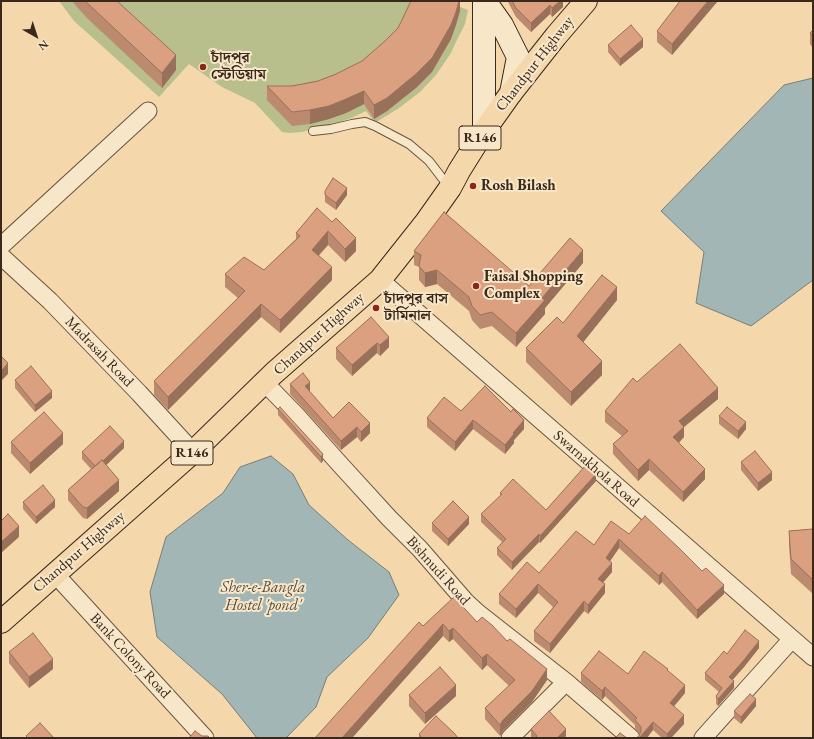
<!DOCTYPE html>
<meta charset="utf-8">
<style>
body{margin:0}
#map{position:relative;width:814px;height:739px;overflow:hidden;background:#f4d8ab;font-family:"EB Garamond",serif}
canvas{display:block}
.frame{position:absolute;inset:0;border:2px solid #3a281c;pointer-events:none}
.north{position:absolute;left:16px;top:16px;width:40px;height:40px;-webkit-text-stroke:3px #f8e6c8;paint-order:stroke;rotate:141deg;font-size:11px;font-weight:700;line-height:16px;text-align:center;color:#3a281c}
.north::after{content:'';display:block;margin:auto;width:14px;height:18px;background:#3a281c;clip-path:polygon(50% 0,100% 100%,50% 72%,0 100%)}
</style>
<div id="map">
<canvas width="814" height="739"></canvas>
<div class="frame"></div>
<div class="north">N</div>
</div>
<script>
const ctx = document.querySelector('canvas').getContext('2d');
ctx.lineJoin = 'round';
function fillPath(path, color) {
  ctx.fillStyle = color;
  ctx.fill(path, 'evenodd');
}
function poly(rows) {
  const path = new Path2D();
  for (const r of rows) {
    path.moveTo(r[0], r[1]);
    for (let i = 2; i < r.length; i += 2) path.lineTo(r[i], r[i + 1]);
  }
  return path;
}
function strokePath(path, color, width, dash) {
  ctx.strokeStyle = color;
  ctx.lineWidth = width;
  ctx.lineCap = dash ? 'butt' : 'round';
  ctx.setLineDash(dash || []);
  ctx.stroke(path);
}
function label(font, color, halo, rows, align = 'center') {
  ctx.font = font + ' "EB Garamond","Noto Serif Bengali",serif';
  ctx.lineWidth = 4;
  ctx.setLineDash([]);
  ctx.textBaseline = 'middle';
  ctx.strokeStyle = halo;
  ctx.fillStyle = color;
  for (const [text, x, y, turn = 0] of rows) {
    ctx.save();
    ctx.translate(x, y);
    ctx.rotate((+turn || 0) * Math.PI / 180);
    ctx.textAlign = isNaN(turn) ? turn : align;
    if (halo) ctx.strokeText(text, 0, 0);
    ctx.fillText(text, 0, 0);
    ctx.restore();
  }
}
fillPath(poly([
 [59,1,72,1,161,87,176,69,102,1,417,1,387,111,416,88,432,72,451,39,456,25,460,11,455,5,468,10,465,24,456,42,451,53,436,75,420,92,399,108,375,123,366,111,351,118,334,124,302,132,289,133,282,132,255,103,222,87,189,64,159,97,74,21]
]), '#b8bf8c');
const water = poly([
 [813,78,813,280,751,326,696,303,704,252,661,211,784,85,813,78],
 [271,456,293,474,309,505,348,540,389,572,399,595,368,638,327,677,316,707,286,738,257,738,222,694,157,637,150,592,166,537,223,493,240,467,271,456]
]);
fillPath(water, '#a2b6b5');
strokePath(water, '#787d78', 1);
const lane = poly([
 [313,131,331,129,352,124,365,122,375,126,409,144,429,161,449,187]
]);
const street = poly([
 [1,246,148,111],
 [1,256,50,301,139,393,193,452],
 [380,280,813,657],
 [265,383,297,416,337,461,389,518,420,549,466,602,478,613,566,682,631,738],
 [55,574,205,738],
 [510,738,566,682],
 [703,738,792,639]
]);
const secondary = poly([
 [484,1,484,131],
 [485,1,502,25,518,57,511,93]
]);
const primary = poly([
 [1,622,193,452,274,373,380,280,426,222,450,188,459,171,484,131,511,93,556,36,586,1]
]);
strokePath(lane, '#685440', 10);
strokePath(street, '#685440', 19);
strokePath(secondary, '#3a281c', 24);
strokePath(primary, '#3a281c', 24);
strokePath(lane, '#f8e6c8', 8);
strokePath(street, '#f8e6c8', 17);
strokePath(secondary, '#f8e6c8', 22);
strokePath(primary, '#f4d8ab', 22);
fillPath(poly([
 [72,1,117,1,176,70,162,88,88,19,77,7],
 [460,1,460,11,456,25,451,39,432,72,416,88,387,111,374,119,364,104,346,113,329,119,310,124,292,126,267,100,267,86,292,86,318,81,336,74,362,61],
 [508,1,563,1,563,7,552,17,550,14,531,32,516,17,509,4],
 [717,1,717,2,672,55,657,42,657,31],
 [813,30,813,48,810,44,810,33],
 [608,45,643,47,620,66,608,52],
 [325,191,347,195,336,210,325,202],
 [317,208,356,251,345,262,328,245,319,255,332,280,280,333,261,317,168,410,154,395,154,381,238,298,225,287,225,274,264,270,296,239,296,233],
 [414,251,529,286,583,263,545,308,545,314,516,347,492,326,480,329,472,320,469,311,437,284,425,287,419,280,419,267,414,265],
 [617,300,583,342,602,375,571,406,526,362,526,348,563,323],
 [371,317,389,347,380,356,377,353,352,376,336,359,336,348],
 [15,380,52,398,35,412,15,388],
 [637,382,718,399,684,427,684,437,679,443,705,479,683,502,649,470,638,481,613,454,613,444,622,436,605,422,605,411],
 [290,384,310,392,333,418,370,433,361,442,357,437,341,450,290,394],
 [278,409,323,454,323,461,321,463,278,415],
 [461,411,524,429,514,440,514,443,505,454,473,429,455,451,427,427,427,418],
 [719,416,746,429,738,439,719,424],
 [11,442,63,444,30,474,11,453],
 [124,448,106,465,119,491,87,519,83,518,68,500,68,490,91,469,82,459,82,452],
 [741,462,772,480,758,491,741,470],
 [596,481,540,543,539,542,512,570,497,555,497,548,502,542,481,522,481,514,500,496,500,493,546,510],
 [23,502,55,507,36,524,23,509],
 [432,523,469,524,448,546,432,531],
 [813,529,813,594,791,574,789,545,789,531],
 [629,534,724,594,697,619,662,582,659,585,619,548,610,561,612,572,603,583,605,593,588,614,584,611,550,653,534,641,534,631,553,607,538,593,516,618,499,604,499,594,539,573,594,545],
 [477,622,507,641,547,680,532,702,503,731,500,736,485,719,485,708,509,686,487,665,482,670,453,639,449,642,443,636,352,738,315,738,423,626],
 [759,648,744,667,732,680,734,688,718,706,716,704,716,696,719,692,705,680,705,673,727,654],
 [9,652,53,669,29,688,9,663],
 [668,671,685,693,674,706,684,724,671,738,662,738,653,730,639,736,640,734,635,728,635,725,605,696,602,700,581,682,581,673,628,674],
 [409,695,456,696,425,724,409,706],
 [756,706,741,724,734,718,734,711],
 [531,729,566,736,564,738,532,738,531,737],
 [419,734,458,738,419,738]
]), '#bc8a6e');
fillPath(poly([
 [459,1,460,1,460,11,456,25,451,39,432,72,416,88,387,111,374,119,374,105],
 [560,1,563,1,563,7,552,17,552,8],
 [708,1,717,1,717,2,672,55,672,44],
 [550,5,550,14,531,32,531,23],
 [643,39,643,47,620,66,620,59],
 [176,55,176,70,162,88,162,73],
 [364,91,364,104,346,113,329,119,310,124,310,110],
 [347,188,347,195,336,210,336,203],
 [328,231,328,245,312,263,312,250],
 [356,238,356,251,345,262,345,249],
 [583,250,583,263,545,308,545,314,516,347,516,333,542,298],
 [332,267,332,280,280,333,280,320],
 [437,270,437,284,425,287,425,273],
 [617,287,617,300,577,350,577,336],
 [261,304,261,317,168,410,168,397],
 [389,337,389,347,380,356,380,345],
 [377,343,377,353,352,376,352,365],
 [602,361,602,375,571,406,571,392],
 [8,363,8,374,1,381,1,371],
 [310,382,310,392,305,396,305,386],
 [718,388,718,399,679,431,679,421],
 [52,391,52,398,35,412,35,405],
 [473,420,473,429,455,451,455,442],
 [524,420,524,429,514,440,514,443,505,454,505,445,513,433],
 [746,422,746,429,738,439,738,431],
 [370,423,370,433,361,442,361,432],
 [357,427,357,437,341,450,341,441],
 [684,427,684,437,673,448,673,437],
 [63,433,63,444,30,474,30,463],
 [124,441,124,448,96,475,96,467],
 [323,454,323,461,321,463,321,457],
 [649,459,649,470,638,481,638,470],
 [705,469,705,479,683,502,683,492],
 [772,472,772,480,758,491,758,483],
 [596,474,596,481,540,543,540,536],
 [119,480,119,491,87,519,87,508],
 [55,500,55,507,36,524,36,517],
 [469,517,469,524,448,546,448,539],
 [19,526,19,537,1,553,1,542],
 [539,534,539,542,512,570,512,562],
 [619,539,619,548,606,567,606,558],
 [612,563,612,572,598,588,598,579],
 [662,572,662,582,659,585,659,576],
 [538,584,538,593,516,618,516,609],
 [605,584,605,593,588,614,588,605],
 [724,585,724,594,697,619,697,610],
 [584,601,584,611,550,653,550,644],
 [443,624,443,636,352,738,342,738],
 [453,628,453,639,449,642,449,631],
 [759,641,759,648,744,667,729,684,729,677],
 [487,654,487,665,482,670,482,658],
 [53,659,53,669,29,688,29,677],
 [547,669,547,680,532,702,503,731,500,736,500,725,503,720],
 [734,681,734,688,718,706,718,699],
 [456,685,456,696,425,724,425,713],
 [685,685,685,693,670,711,670,703],
 [605,687,605,696,602,700,602,691],
 [756,699,756,706,741,724,741,717],
 [684,715,684,724,671,738,667,738,667,734],
 [653,722,653,730,647,738,639,738],
 [566,729,566,736,564,738,557,738]
]), '#99705a');
const building = poly([
 [85,1,117,1,176,55,162,73,85,1],
 [411,1,459,1,456,12,451,25,432,58,416,74,387,98,374,105,364,91,346,99,329,106,310,110,292,112,267,86,292,86,318,81,336,74,362,61,385,41,398,28,411,1],
 [512,1,560,1,552,8,550,5,531,23,516,8,512,1],
 [680,1,708,1,672,44,657,31,680,1],
 [631,25,643,39,620,59,608,45,631,25],
 [813,30,813,37,810,33,813,30],
 [333,178,347,188,336,203,325,195,325,191,333,178],
 [317,208,332,222,336,218,356,238,345,249,328,231,312,250,332,267,280,320,261,304,168,397,154,381,245,291,225,274,244,257,264,270,300,236,296,233,317,208],
 [444,212,529,286,570,238,583,250,542,298,545,300,516,333,492,312,480,315,472,306,469,297,437,270,425,273,419,266,421,255,414,251,444,212],
 [602,275,617,287,577,336,602,361,571,392,526,348,557,317,563,323,602,275],
 [371,317,389,337,380,345,377,343,352,365,336,348,371,317],
 [680,344,718,388,679,421,684,427,673,437,705,469,683,492,649,459,638,470,613,444,628,431,605,411,633,378,637,382,680,344],
 [1,356,8,363,1,371,1,356],
 [31,366,52,391,35,405,15,380,31,366],
 [303,373,310,382,305,386,333,418,349,402,370,423,361,432,357,427,341,441,290,384,303,373],
 [485,386,511,412,513,409,524,420,513,433,514,434,505,445,473,420,455,442,427,418,444,397,461,411,485,386],
 [280,407,323,454,321,457,278,409,280,407],
 [727,407,746,422,738,431,719,416,727,407],
 [44,412,63,433,30,463,11,442,44,412],
 [110,426,124,441,103,461,102,460,95,466,82,452,110,426],
 [755,451,772,472,758,483,741,462,755,451],
 [102,460,119,480,87,508,83,507,68,490,102,460],
 [586,465,596,474,540,536,539,534,512,562,497,548,506,539,481,514,502,494,500,493,513,479,546,510,586,465],
 [43,485,55,500,36,517,23,502,43,485],
 [453,501,469,517,448,539,432,523,453,501],
 [8,514,19,526,1,542,1,521,8,514],
 [645,516,680,549,702,571,706,568,724,585,697,610,662,572,659,576,619,539,606,558,612,563,598,579,605,584,588,605,584,601,550,644,534,631,558,602,538,584,516,609,499,594,527,562,539,573,576,531,594,545,611,521,629,534,645,516],
 [813,529,813,580,791,559,789,531,813,529],
 [454,597,477,622,482,617,492,625,507,641,510,639,547,669,532,691,503,720,500,725,485,708,515,680,487,654,482,658,453,628,449,631,443,624,342,738,315,738,419,622,423,626,454,597],
 [745,630,759,641,744,660,729,677,734,681,718,699,716,696,722,688,705,673,724,651,727,654,745,630],
 [33,633,53,659,29,677,9,652,33,633],
 [599,651,628,674,644,651,668,669,667,670,685,685,670,703,684,715,667,734,653,722,639,738,636,738,639,736,641,731,641,727,635,720,637,718,605,687,602,691,581,673,599,651],
 [440,667,456,685,425,713,409,695,440,667],
 [750,694,756,699,741,717,734,711,750,694],
 [549,711,566,729,557,738,535,738,537,736,531,729,549,711],
 [436,716,455,734,458,738,422,738,419,734,436,716],
 [40,723,54,738,28,738,26,736,40,723],
 [195,731,202,736,208,736,210,738,189,738,195,731],
 [620,733,627,738,615,738,620,733]
]);
fillPath(building, '#dba080');
strokePath(building, '#99705a', 1);
for (const [x, y, r, color] of [
 [203,67,4,"#8f2418"],
 [473,186,4,"#8f2418"],
 [476,286,4,"#8f2418"],
 [376,308,4,"#8f2418"]
]) {
  const dot = new Path2D();
  dot.arc(x, y, r, 0, 2 * Math.PI);
  ctx.fillStyle = color;
  ctx.fill(dot);
  strokePath(dot, '#f8e6c8', 1.5);
}
for (const [x, y, w] of [
 [480,138,42],
 [192,453,42]
]) {
  const box = new Path2D();
  box.roundRect(x - w / 2, y - 12, w, 24, 3);
  ctx.fillStyle = '#f8e6c8';
  ctx.fill(box);
  strokePath(box, '#3a281c', 1);
}
label('bold 14px', '#3a281c', null, [
 ["R146",480,138],
 ["R146",192,453]
]);
label('bold 15px', '#3a281c', '#f8e6c8', [
 ["চাঁদপুর",211,58],
 ["স্টেডিয়াম",211,75],
 ["Rosh Bilash",481,186],
 ["Faisal Shopping",484,277],
 ["Complex",484,294],
 ["চাঁদপুর বাস",384,299],
 ["টার্মিনাল",384,316]
], 'left');
label('15px', '#3a281c', '#f8e6c8', [
 ["Chandpur Highway",535,64,-52],
 ["Chandpur Highway",319,334,-42],
 ["Madrasah Road",99,352,46],
 ["Swarnakhola Road",596,469,41],
 ["Chandpur Highway",79,552,-41],
 ["Bishnudi Road",438,571,48],
 ["Bank Colony Road",130,656,47]
]);
label('italic 16px', '#544c42', '#f8e6c8', [
 ["Sher-e-Bangla",263,588],
 ["Hostel 'pond'",263,606]
]);
</script>
